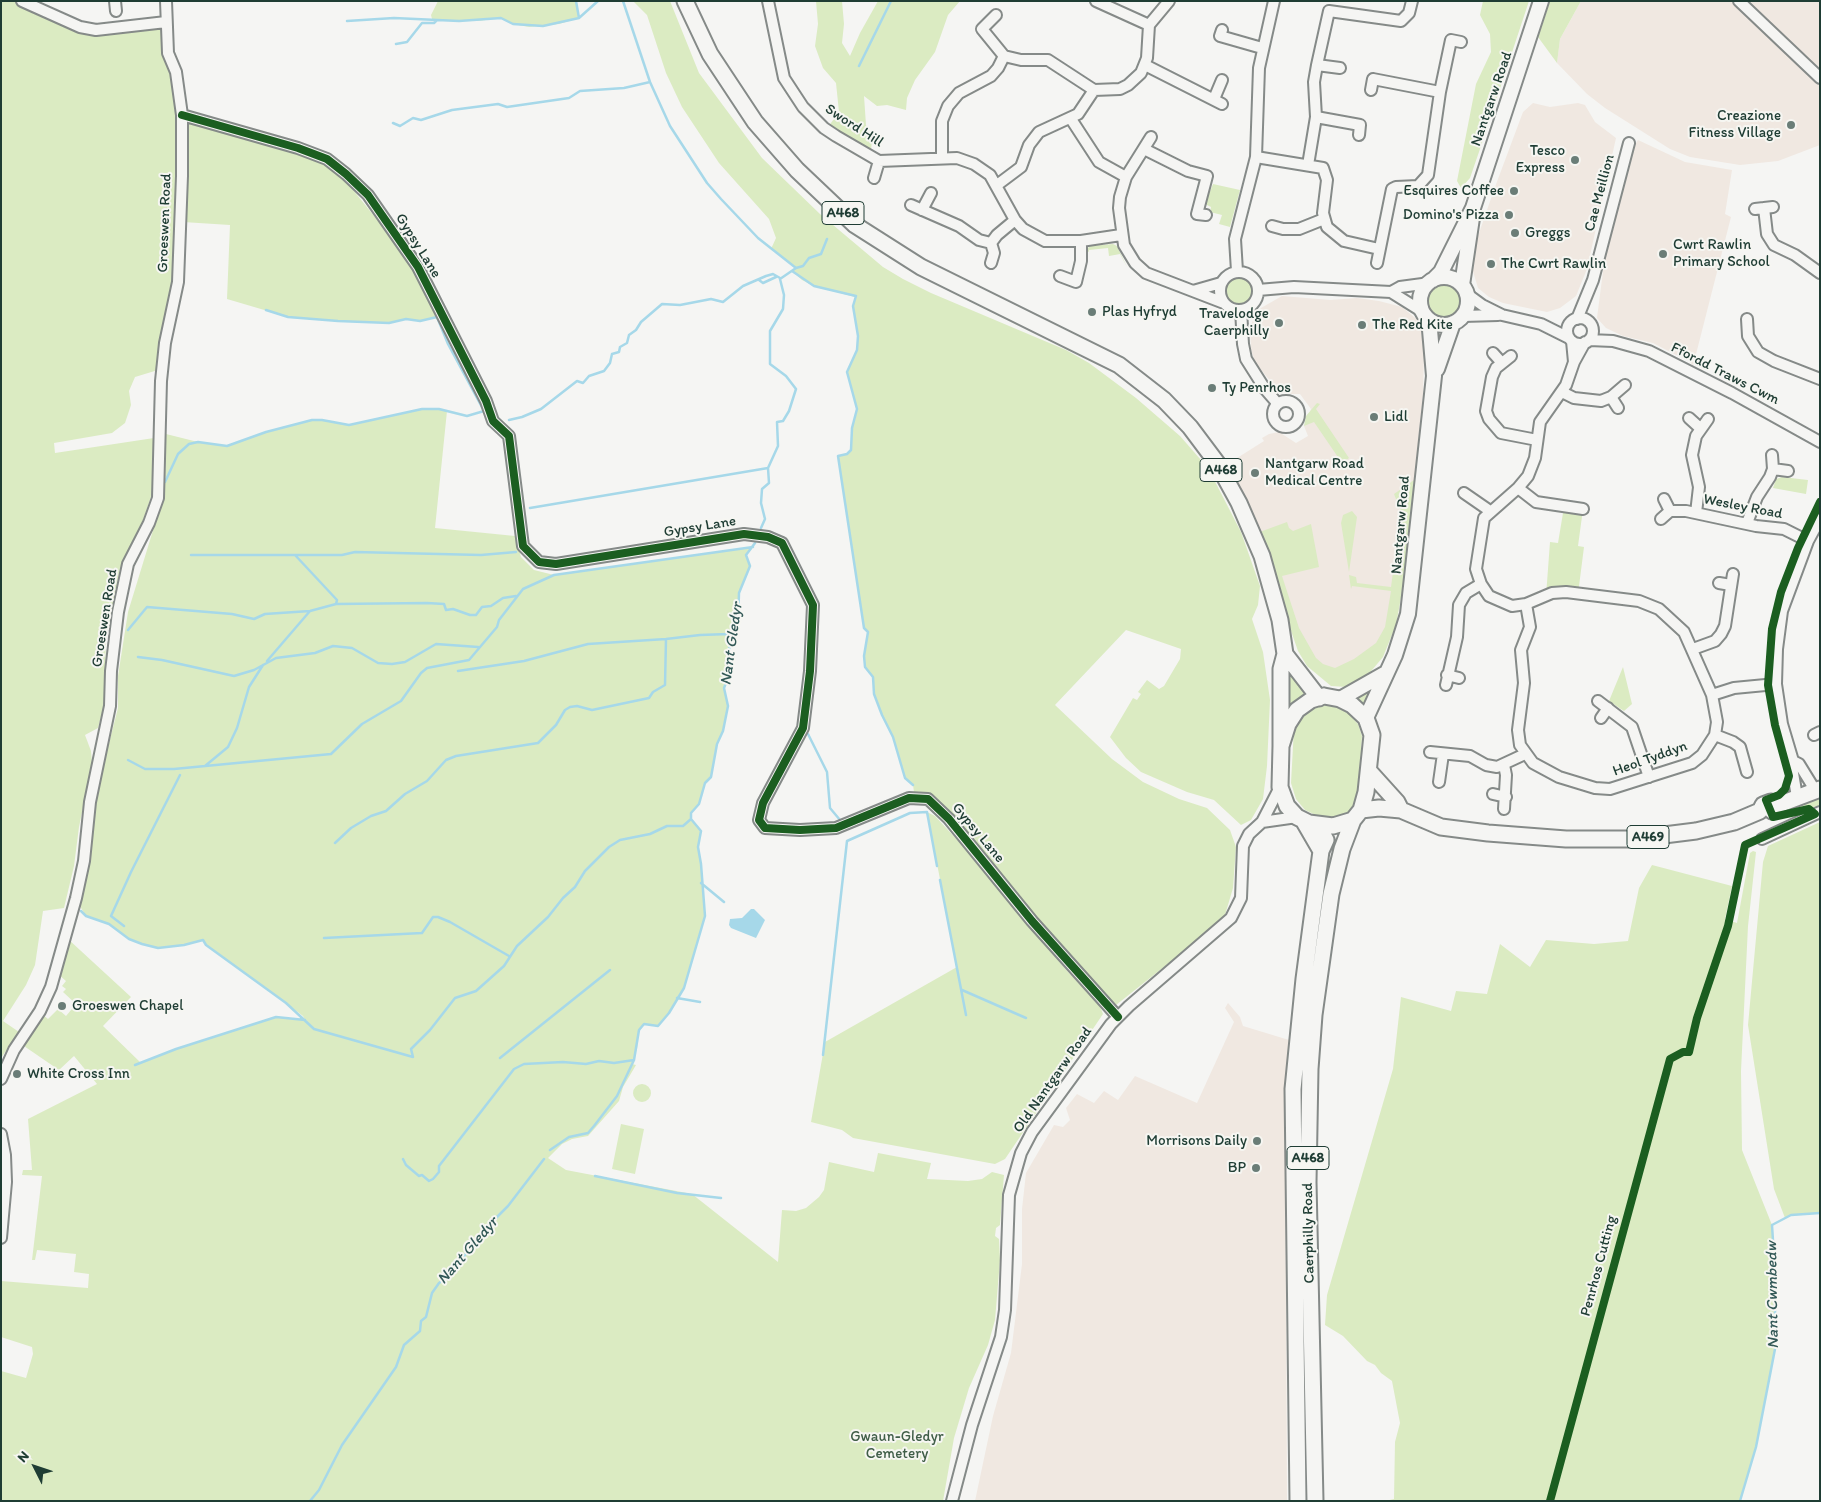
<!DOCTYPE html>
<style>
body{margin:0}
#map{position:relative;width:1821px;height:1502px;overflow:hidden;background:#f5f5f3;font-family:Itim,sans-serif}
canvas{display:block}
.frame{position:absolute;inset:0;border:2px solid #1f3d34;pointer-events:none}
.north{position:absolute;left:10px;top:1442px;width:50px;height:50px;-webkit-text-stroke:4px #f6f6f2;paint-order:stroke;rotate:311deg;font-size:14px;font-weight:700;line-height:20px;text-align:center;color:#1f3d34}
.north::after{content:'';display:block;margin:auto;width:18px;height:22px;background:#1f3d34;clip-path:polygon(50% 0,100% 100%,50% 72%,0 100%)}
</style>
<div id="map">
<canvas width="1821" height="1502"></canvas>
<div class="frame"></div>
<div class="north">N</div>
</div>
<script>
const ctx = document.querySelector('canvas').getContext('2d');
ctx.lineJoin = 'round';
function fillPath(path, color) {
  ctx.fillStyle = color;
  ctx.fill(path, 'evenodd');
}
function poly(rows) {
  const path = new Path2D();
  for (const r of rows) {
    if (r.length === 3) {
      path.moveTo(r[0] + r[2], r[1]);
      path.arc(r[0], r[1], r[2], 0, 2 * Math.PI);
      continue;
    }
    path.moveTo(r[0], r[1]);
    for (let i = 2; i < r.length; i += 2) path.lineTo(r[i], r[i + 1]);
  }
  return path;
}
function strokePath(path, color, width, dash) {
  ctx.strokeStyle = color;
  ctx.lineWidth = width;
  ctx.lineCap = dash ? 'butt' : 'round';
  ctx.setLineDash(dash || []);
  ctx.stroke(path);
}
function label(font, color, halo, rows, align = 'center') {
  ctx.font = font + ' Itim,sans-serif';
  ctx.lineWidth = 4;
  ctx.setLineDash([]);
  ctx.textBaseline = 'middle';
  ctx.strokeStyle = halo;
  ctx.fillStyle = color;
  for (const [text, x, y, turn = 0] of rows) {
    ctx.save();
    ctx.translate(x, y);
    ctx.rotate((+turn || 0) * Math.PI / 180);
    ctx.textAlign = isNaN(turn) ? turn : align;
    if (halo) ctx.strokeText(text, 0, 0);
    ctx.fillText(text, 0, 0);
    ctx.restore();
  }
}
fillPath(poly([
 [1581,1,1820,1,1820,145,1778,161,1740,165,1690,157,1670,149,1605,108,1587,94,1557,63,1560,39],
 [1533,103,1550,107,1578,103,1585,105,1595,122,1616,138,1587,269,1576,296,1560,308,1547,312,1503,303,1489,297,1478,288,1472,268,1478,236,1495,187,1523,112],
 [1638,140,1685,162,1732,170,1725,214,1731,217,1693,366,1684,353,1678,356,1653,343,1623,336,1606,328,1597,318,1605,256,1633,148],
 [1282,296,1330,300,1357,298,1379,301,1402,307,1420,322,1424,354,1423,394,1404,581,1392,629,1347,684,1306,656,1265,541,1252,511,1226,465,1264,441,1262,438,1269,434,1279,432,1296,443,1308,436,1304,426,1311,409,1300,394,1291,394,1273,384,1255,363,1251,349,1250,328,1255,315,1261,308],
 [1228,1003,1240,1017,1243,1026,1289,1040,1285,1091,1287,1501,975,1501,993,1416,1011,1353,1022,1264,1022,1209,1026,1173,1054,1125,1063,1127,1070,1120,1066,1108,1077,1094,1094,1103,1104,1091,1118,1100,1135,1076,1197,1103,1234,1022,1225,1008]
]), '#f0e8e1');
fillPath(poly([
 [1,1,14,1,90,34,120,33,146,26,161,28,166,64,172,73,178,121,175,273,163,325,158,370,135,377,129,391,131,405,125,423,112,433,54,443,55,453,154,438,154,488,138,535,120,568,106,639,104,705,98,728,85,735,91,751,92,763,79,827,74,866,64,908,43,911,35,965,26,985,3,1021,19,1032,1,1058],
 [438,1,576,1,579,18,559,24,529,27,513,24,501,18,478,21,437,20,432,19,431,15],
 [633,1,670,1,699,73,762,158,820,214,883,267,903,279,931,293,1066,350,1089,363,1136,398,1180,436,1208,468,1241,532,1260,586,1258,605,1252,619,1263,652,1270,700,1267,766,1263,799,1251,820,1241,825,1214,800,1187,792,1141,772,1126,758,1110,737,1133,698,1137,700,1141,694,1138,692,1147,680,1159,689,1164,686,1180,659,1181,649,1126,630,1055,705,1112,759,1143,782,1179,799,1207,808,1230,830,1236,847,1233,888,1225,915,1208,932,1116,1005,1037,918,948,812,931,797,914,792,913,785,905,778,893,737,882,715,874,694,873,677,865,667,864,656,868,632,864,628,838,456,847,454,851,450,852,428,857,409,847,372,857,350,858,336,853,306,855,297,814,286,802,280,792,271,796,267,771,249,776,238,769,219,719,163,682,107,666,73,647,15],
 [816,1,842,1,844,24,842,43,850,56,860,33,878,1,960,1,948,15,935,52,915,80,907,98,906,110,887,105,877,106,864,96,866,125,872,141,871,150,828,127,839,112,836,83,823,68,815,46,818,24],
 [1483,1,1529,1,1480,149,1470,178,1461,188,1457,181,1476,84,1491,52,1490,34,1480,15],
 [1550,1,1581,1,1560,39,1557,63,1538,37],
 [187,122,295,151,325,164,345,180,404,253,437,317,420,321,406,319,389,323,318,320,288,317,227,299,230,225,183,222],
 [1213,184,1240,190,1230,227,1219,224,1222,215,1210,212,1211,207,1205,204],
 [1113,244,1117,246,1127,267,1120,254,1109,256,1108,248,1089,250,1089,252,1086,250,1090,246],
 [1239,291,14],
 [1445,301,18],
 [1317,403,1320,404,1316,409,1349,458,1342,463,1314,422,1304,426,1306,416],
 [422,409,439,409,447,411,435,528,515,536,521,557,534,570,554,575,753,547,746,555,750,566,739,593,738,623,729,649,730,673,724,688,728,706,723,731,717,744,711,777,705,783,699,804,691,813,691,820,701,831,698,847,701,864,705,916,684,988,669,1013,658,1026,644,1024,639,1030,637,1049,632,1064,636,1065,623,1087,619,1101,588,1136,572,1139,562,1144,548,1158,566,1170,692,1194,778,1262,782,1210,796,1211,806,1208,819,1197,824,1190,829,1162,874,1172,878,1153,931,1163,927,1179,968,1181,982,1179,992,1172,1004,1175,1000,1225,996,1228,995,1236,999,1239,1000,1260,995,1320,988,1345,969,1388,954,1438,943,1501,1,1501,1,1371,26,1378,33,1354,32,1347,1,1337,1,1281,88,1288,89,1274,74,1272,76,1254,37,1250,35,1260,32,1260,42,1176,22,1175,23,1170,32,1170,28,1119,97,1084,74,1056,59,1070,21,1044,42,1014,48,1019,58,1009,66,1016,76,1004,63,992,66,989,62,986,66,981,59,975,68,939,131,997,103,1026,141,1063,176,1049,276,1017,305,1020,303,1016,286,1003,206,945,203,940,184,945,158,948,142,944,129,939,109,924,86,916,78,903,96,794,118,708,118,676,128,612,162,501,165,482,166,434,198,442,227,446,266,432,312,420,322,420,349,425],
 [1782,477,1808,480,1806,494,1773,488,1776,479],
 [1414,480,1404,581,1396,625,1383,657,1367,676,1347,687,1331,686,1307,666,1298,651,1257,533,1287,522,1289,528,1293,531,1311,524,1319,567,1282,576,1299,628,1316,658,1323,664,1335,668,1354,659,1376,643,1385,627,1391,591,1352,586,1351,589,1349,575,1356,577,1357,583,1391,587,1401,512,1394,494],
 [1564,507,1583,509,1578,546,1584,547,1578,594,1546,596,1550,542,1558,543],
 [1352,511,1357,517,1349,572,1341,523,1343,515],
 [1623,667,1632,704,1624,711,1609,701],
 [1288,668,1305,694,1287,706],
 [1374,687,1363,705,1353,696],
 [1321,703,1332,705,1348,713,1358,724,1362,736,1358,801,1347,813,1335,817,1320,817,1305,810,1296,799,1291,783,1294,728,1306,710],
 [1820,796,1820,808,1815,810,1804,808,1773,815],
 [927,812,935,816,961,844,1068,972,1099,1004,1103,1014,1005,1159,995,1164,853,1138,842,1130,811,1122,825,1042,957,967],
 [1820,822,1820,1213,1791,1215,1785,1218,1774,1189,1748,1025,1763,862,1768,846],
 [1753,851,1756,852,1748,926,1741,1071,1742,1150,1772,1225,1775,1272,1775,1349,1756,1447,1740,1501,1385,1501,1394,1499,1395,1442,1400,1423,1392,1381,1381,1373,1375,1365,1367,1361,1343,1336,1325,1325,1327,1295,1393,1069,1401,997,1451,1011,1456,991,1487,994,1500,944,1530,967,1546,940,1594,944,1628,941,1639,888,1652,865,1732,886,1725,919,1737,923,1750,853],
 [642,1093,9],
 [621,1124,644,1129,635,1174,612,1169]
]), '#dbebc2');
fillPath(poly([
 [751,909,754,909,765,920,756,938,731,928,729,925,730,919,742,918]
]), '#a6d8e9');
strokePath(poly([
 [576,1,579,18],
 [623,1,650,82,670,126,707,183,721,199,758,238,796,268],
 [347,21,394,18,459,21,501,18,513,24,543,26,579,18,598,1],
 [396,44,407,42,422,23,434,23,437,20],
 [859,66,891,1],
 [393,123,400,126,413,118,421,120,452,110,498,104,507,107,569,98,580,91,624,88,650,82],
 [792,271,814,286,856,296,853,306,858,336,857,350,847,372,857,409,852,428,851,450,847,454,838,456,864,628,868,632,864,656,865,667,873,677,874,694,882,715,893,737,905,778,913,785],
 [759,280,763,283,776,277],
 [509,420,522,417,541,409,577,381,583,383,589,376,604,371,610,363,612,354,619,352,620,347,627,343,629,335,636,330,641,322,662,304,680,305,711,299,723,302,743,286,766,276,773,274,780,278],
 [165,482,178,454,189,444,198,442,227,446,266,432,312,420,322,420,349,425,422,409,439,409,467,416,484,411,448,344,437,317,420,321,406,319,389,323,338,321,288,317,266,310],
 [530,508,768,468],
 [761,528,765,519,761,503,762,489,769,483,768,468,778,446,777,422,783,421,789,411,796,389,786,376,770,364,770,331,783,309,784,295,780,279,796,268,803,266,809,258,821,254,827,239],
 [191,555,342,555,355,552,481,555,516,552],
 [295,555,337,600,336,604],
 [128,630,147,607,232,614,254,619,265,614,310,611,336,604,427,603,444,604,446,610,453,609,470,615,476,615,482,607,491,606,503,598,516,596],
 [138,657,162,660,234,676,254,670,276,658,315,653,333,646,352,648,378,663,392,664,405,662,436,644,478,647],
 [267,661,310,611],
 [458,671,524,661,588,644,666,639,700,635,729,634,733,637],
 [808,734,827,772,830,808,840,820],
 [128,760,145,769,174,769,331,754,362,724,401,701,421,673,427,668,469,660,497,627,499,620,523,589,554,575,753,547],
 [205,766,228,747,237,728,249,687,263,665],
 [335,843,351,828,371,816,386,811,405,794,427,781,446,760,456,756,538,743,556,725,565,710,570,707,577,706,592,710,649,698,653,692,665,685,666,639],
 [940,880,966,1015],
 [701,883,724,902],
 [81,911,86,916,109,924,129,939,142,944,158,948,184,945,203,940,206,945,286,1003,314,1029,413,1057,411,1049,430,1030,455,998,476,991,504,966,517,946,548,917,563,898,575,887,585,871,609,847,620,840,650,834,667,826,683,826,691,819],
 [124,926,111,916,131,872,180,775],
 [324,938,422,933,433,917,438,917,450,922,509,956],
 [962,990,1026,1018],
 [677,998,700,1002],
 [823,1055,847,841,910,813,927,812,937,866],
 [500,1058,610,970],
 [135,1065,176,1049,276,1017,305,1020],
 [550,1150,569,1137,588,1133,594,1126,617,1096,634,1060,639,1030,644,1024,658,1026,669,1013,684,988,705,916,701,864,698,847,701,831,691,819,691,813,699,804,705,783,711,777,717,744,723,731,728,706,724,688,730,673,729,649,738,623,739,593,750,566,746,555,755,543],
 [403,1159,406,1165,419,1176,422,1175,429,1181,433,1179,439,1172,439,1166,514,1069,524,1064,563,1062,586,1064,599,1061,614,1063,634,1060],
 [595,1176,677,1193,721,1198],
 [310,1501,319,1490,342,1445,396,1367,404,1345,420,1331,421,1321,426,1317,432,1293,439,1283,449,1276,485,1229,508,1206,544,1159],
 [1740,1501,1756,1447,1775,1349,1775,1272,1772,1225,1791,1215,1820,1213]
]), '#a6d8e9', 2.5);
const minor = poly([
 [22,1,80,27,96,30,166,22],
 [115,1,116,11],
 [768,1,784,78,803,107,824,128,836,136,879,161,957,158,974,164,990,175,1015,220,1023,229,1045,241,1081,241,1121,235],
 [1096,1,1149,25],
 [1739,1,1820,78],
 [996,15,982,29,1004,56],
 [1222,30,1220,36,1262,48],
 [1145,65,1222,104],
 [1340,68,1317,65,1329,11,1401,21,1409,13,1412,1],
 [1371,90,1373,79,1440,92],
 [1214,99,1222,80],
 [182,115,298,148,327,159,346,174,368,195,418,267,486,401,493,421,509,436,523,546,539,562,556,564,744,534,768,537,782,543,813,605,810,671,803,728,763,803,759,820,765,828,800,830,836,828,909,798,928,799,949,819,1032,921,1118,1017],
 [1316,117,1360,125,1359,135],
 [1071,119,1099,162,1126,177],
 [1151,137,1126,177,1120,197,1119,208,1124,245,1135,263,1146,273,1224,303],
 [1144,149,1188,171,1207,176,1197,214,1206,215],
 [1256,157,1323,168,1327,180,1323,213,1327,227,1344,241,1379,249],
 [942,158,942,121,948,106,959,93,991,76,998,68,1004,56,1021,60,1048,60,1094,90,1120,89,1128,85,1141,73,1147,58,1149,25,1169,1],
 [1308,165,1316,117,1314,82,1317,65],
 [874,178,879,161],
 [997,185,1021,167,1029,145,1039,132,1078,114,1094,90],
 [911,205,959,226,979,240,991,243,994,253,991,263],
 [1764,208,1767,234,1774,245,1795,255,1820,273],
 [1755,209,1773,207],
 [922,210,931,193],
 [1272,226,1283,229,1299,229,1324,219],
 [991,243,997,235,1015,220],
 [1377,263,1392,189,1396,187,1418,186,1428,175,1440,92,1451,40,1461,42],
 [1237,271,1235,239,1256,157,1259,68,1274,1],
 [1239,291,19],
 [1060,276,1076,282,1081,261,1081,241],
 [1258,290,1294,287,1391,292,1423,312],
 [1193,291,1221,283],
 [1391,292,1400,287,1430,283],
 [1467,294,1482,305,1502,315,1541,324,1569,338],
 [1241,310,1243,344,1246,359,1265,389,1278,404],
 [1463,316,1498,315],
 [1580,331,13],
 [1577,319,1593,280,1629,143],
 [1747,319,1748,336,1758,352,1774,361,1820,379],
 [1589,340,1613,341,1649,351,1732,393,1820,442],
 [1572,341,1574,362,1585,342],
 [1493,353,1502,363],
 [1511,356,1496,368,1492,377,1486,411,1489,419,1501,433,1537,440],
 [1574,362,1566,385,1540,422,1535,458,1528,476,1518,488,1484,518,1476,569,1481,584,1489,596,1512,606,1526,604,1552,593,1566,592,1639,601,1659,609,1684,632,1712,695,1734,688,1776,684],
 [1562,392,1574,398,1601,401,1611,397,1625,385],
 [1611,397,1618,408],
 [1286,414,13],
 [1689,418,1700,428],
 [1773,469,1788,471],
 [1518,488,1536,502,1583,509],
 [1464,493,1490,511],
 [1664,499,1670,511,1686,511,1756,526,1784,529,1808,541],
 [1696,513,1699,487,1692,455,1696,436,1708,419],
 [1661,519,1670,511],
 [1747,523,1757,497,1770,477,1773,469,1772,455],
 [1719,583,1731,585],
 [1526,604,1530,627,1521,650,1524,683,1518,730,1520,745,1533,763,1559,777,1595,788,1610,789,1692,763,1702,755,1715,735,1717,722,1712,695],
 [1693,649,1715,641,1721,634,1725,626,1733,574],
 [1447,675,1459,678],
 [1446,685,1457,637,1459,605,1466,593,1481,584],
 [1598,701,1632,727,1649,777],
 [1601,718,1608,708],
 [1715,735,1733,742,1740,747,1747,772],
 [1814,735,1820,732],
 [1430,752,1470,756,1486,765,1497,767,1525,754],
 [1793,761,1799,764,1815,790],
 [1439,782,1443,754],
 [1493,794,1506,797],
 [1797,797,1792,767,1793,761,1782,724,1776,684,1777,649,1782,611,1808,541,1820,519],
 [1504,809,1506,775,1504,765],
 [1262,822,1297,817],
 [1762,839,1820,812],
 [1,1079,14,1050,40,1011,51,987,76,898,84,861,90,802,110,706,111,671,118,612,128,564,149,523,158,498,161,381,165,343,178,282,182,176,182,115,176,72,168,53,166,1],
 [1,1134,5,1155,6,1182,1,1238],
 [952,1501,972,1425,1001,1337,1005,1310,1009,1195,1021,1153,1032,1132,1111,1024,1129,1006,1231,918,1241,898,1243,846,1249,834,1262,822,1280,787]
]);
const secondary = poly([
 [1444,301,24],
 [1433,280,1441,272,1473,208,1541,1],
 [1462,285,1472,218],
 [1437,369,1453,323],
 [1340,699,1384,674],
 [1366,718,1395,655,1408,614,1434,376,1430,330,1426,317]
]);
const primary = poly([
 [685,1,710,54,755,122,797,170,855,225,921,267,1119,365,1164,400,1190,427,1217,463,1239,503,1262,556,1280,620,1285,654,1281,669,1281,746],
 [1285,654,1319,698],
 [1324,696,1340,699,1352,705,1366,718,1372,735,1366,792,1361,810,1353,820,1333,826,1309,823,1297,817,1287,806,1280,787,1281,746,1288,724,1297,710,1311,700,1324,696],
 [1369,771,1397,802,1401,810],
 [1361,810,1379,808,1401,810,1441,827,1488,833,1566,839,1632,839,1696,831,1734,822,1760,811,1763,805,1771,802,1778,805],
 [1772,811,1778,805,1820,789],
 [1303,820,1321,851],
 [1298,1501,1293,1089,1304,979,1321,851,1326,840,1317,824],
 [1315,1501,1308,1182,1310,1069,1314,1015,1331,894,1342,849,1353,820]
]);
strokePath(minor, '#858a88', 14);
strokePath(secondary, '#858a88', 18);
strokePath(primary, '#858a88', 19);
strokePath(minor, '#f5f5f3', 10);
strokePath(secondary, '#f5f5f3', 14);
strokePath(primary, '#f5f5f3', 15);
strokePath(poly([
 [182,115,298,148,327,159,346,174,368,195,418,267,486,401,493,421,509,436,523,546,539,562,556,564,744,534,768,537,782,543,813,605,810,671,803,728,763,803,759,820,765,828,800,830,836,828,909,798,928,799,949,819,1032,921,1118,1017],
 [1550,1501,1670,1059,1683,1052,1689,1052,1697,1018,1728,926,1745,845,1815,814,1809,809,1773,817,1766,800,1779,795,1785,789,1789,776,1775,725,1768,685,1772,629,1781,592,1798,548,1820,502]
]), '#1b5e20', 8);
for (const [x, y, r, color] of [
 [1791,125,5,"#6a7d77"],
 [1575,160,5,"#6a7d77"],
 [1514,191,5,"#6a7d77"],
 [1509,215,5,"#6a7d77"],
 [1515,233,5,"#6a7d77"],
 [1663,254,5,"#6a7d77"],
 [1491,264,5,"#6a7d77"],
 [1092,312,5,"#6a7d77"],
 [1279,323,5,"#6a7d77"],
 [1362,325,5,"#6a7d77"],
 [1212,388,5,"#6a7d77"],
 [1374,417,5,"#6a7d77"],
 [1255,473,5,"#6a7d77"],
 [62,1006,5,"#6a7d77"],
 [17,1074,5,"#6a7d77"],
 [1257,1141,5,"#6a7d77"],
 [1256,1168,5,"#6a7d77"]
]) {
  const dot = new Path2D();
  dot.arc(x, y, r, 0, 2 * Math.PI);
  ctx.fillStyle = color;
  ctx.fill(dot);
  strokePath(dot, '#f6f6f2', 2);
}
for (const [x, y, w] of [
 [843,213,42],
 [1221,470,42],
 [1648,837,42],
 [1308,1158,42]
]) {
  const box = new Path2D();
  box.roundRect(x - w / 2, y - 11.5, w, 23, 4);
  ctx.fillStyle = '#f6f6f2';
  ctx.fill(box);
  strokePath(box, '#1f3d34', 1);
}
label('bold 14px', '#1f3d34', null, [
 ["A468",843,213],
 ["A468",1221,470],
 ["A469",1648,837],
 ["A468",1308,1158]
]);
label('15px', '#1f3d34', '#f6f6f2', [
 ["Nantgarw Road",1492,99,-71],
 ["Sword Hill",854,126,33],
 ["Cae Meillion",1600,193,-75],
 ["Groeswen Road",165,223,-88],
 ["Gypsy Lane",418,246,58],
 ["Ffordd Traws Cwm",1725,374,27],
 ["Wesley Road",1743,507,11],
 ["Nantgarw Road",1401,525,-85],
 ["Gypsy Lane",700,527,-9],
 ["Groeswen Road",105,618,-81],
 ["Heol Tyddyn",1650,759,-20],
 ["Gypsy Lane",978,833,50],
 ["Old Nantgarw Road",1053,1080,-55],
 ["Caerphilly Road",1309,1233,-91],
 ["Penrhos Cutting",1599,1266,-75]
]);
label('15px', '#1f3d34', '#f6f6f2', [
 ["Creazione",1781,116,"right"],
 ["Fitness Village",1781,133,"right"],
 ["Tesco",1565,151,"right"],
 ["Express",1565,168,"right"],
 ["Esquires Coffee",1504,191,"right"],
 ["Domino's Pizza",1499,215,"right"],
 ["Greggs",1525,233],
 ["Cwrt Rawlin",1673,245],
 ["Primary School",1673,262],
 ["The Cwrt Rawlin",1501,264],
 ["Plas Hyfryd",1102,312],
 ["Travelodge",1269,314,"right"],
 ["Caerphilly",1269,331,"right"],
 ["The Red Kite",1372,325],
 ["Ty Penrhos",1222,388],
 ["Lidl",1384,417],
 ["Nantgarw Road",1265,464],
 ["Medical Centre",1265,481],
 ["Groeswen Chapel",72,1006],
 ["White Cross Inn",27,1074],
 ["Morrisons Daily",1247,1141,"right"],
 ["BP",1246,1168,"right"]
], 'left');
label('15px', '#405e48', '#f6f6f2', [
 ["Gwaun-Gledyr",897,1437],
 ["Cemetery",897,1454]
]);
label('italic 16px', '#335957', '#f6f6f2', [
 ["Nant Gledyr",732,644,-82],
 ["Nant Gledyr",468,1251,-49],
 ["Nant Cwmbedw",1773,1295,-91]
]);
</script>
